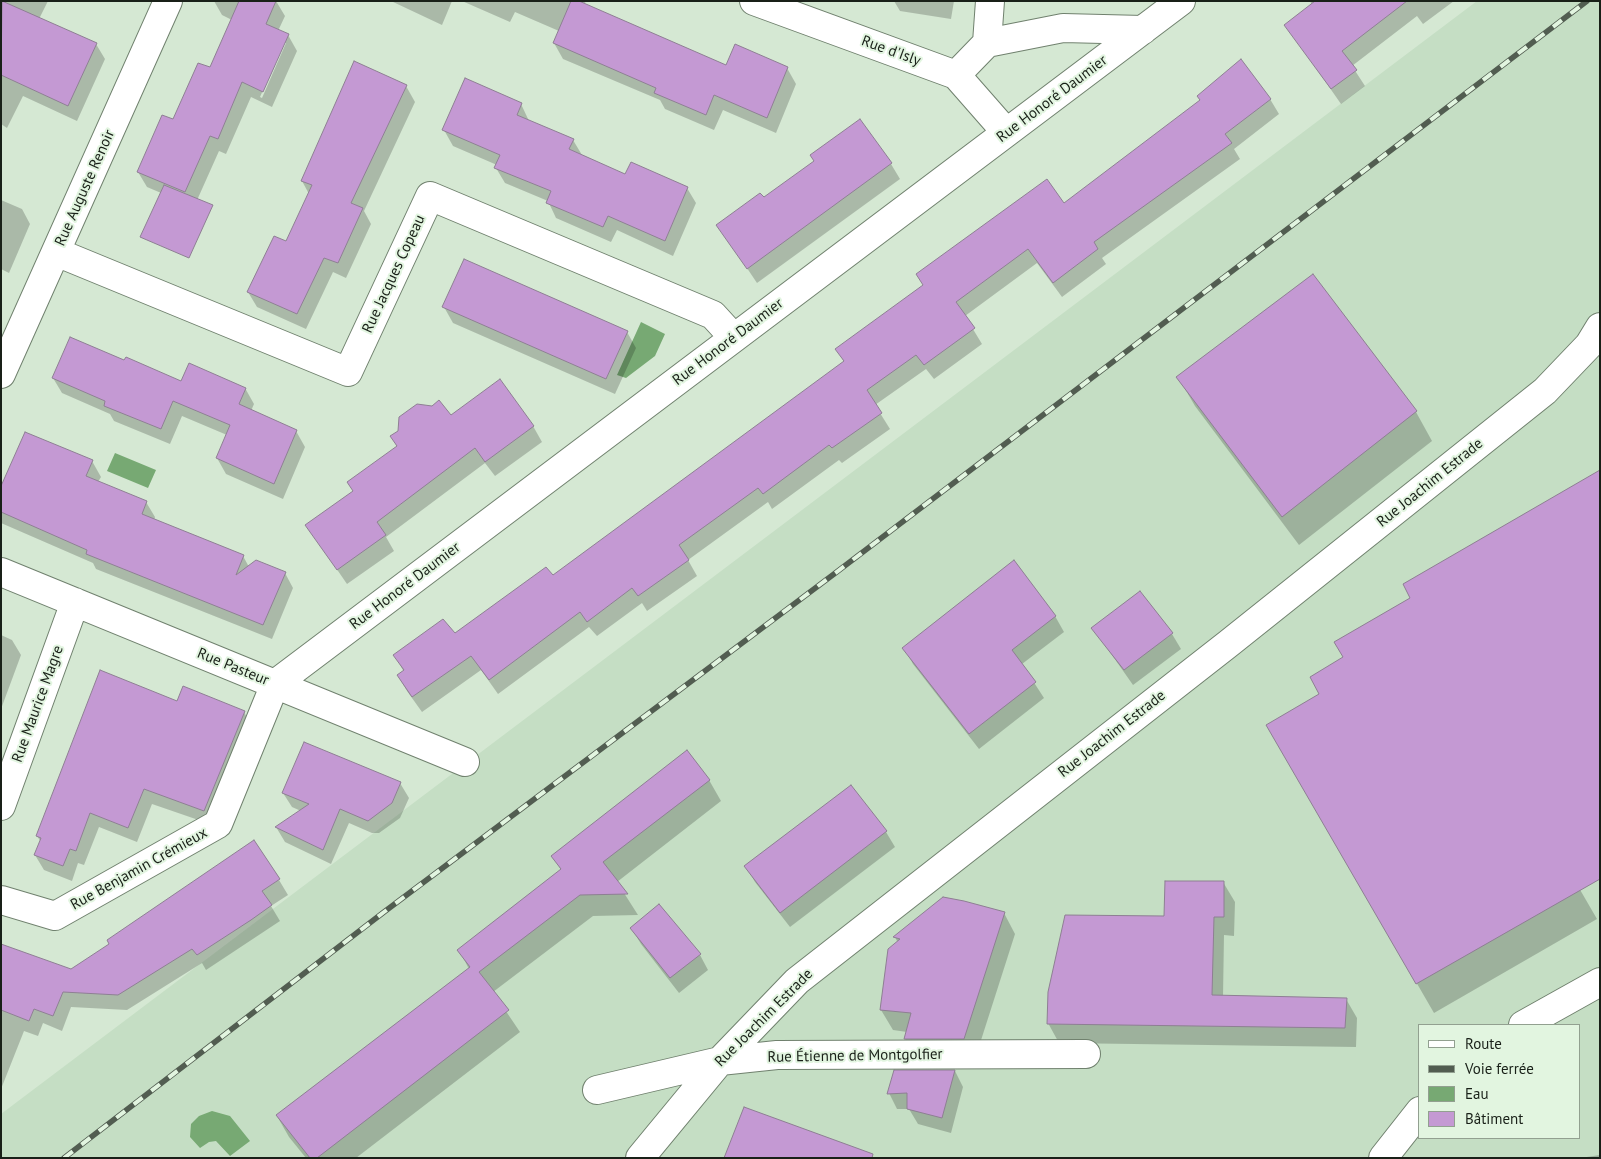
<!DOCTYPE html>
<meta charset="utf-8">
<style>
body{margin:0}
#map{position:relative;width:1601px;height:1159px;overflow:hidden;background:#d5e8d3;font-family:"PT Sans",sans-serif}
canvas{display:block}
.frame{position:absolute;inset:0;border:2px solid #192018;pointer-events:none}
.legend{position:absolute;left:1418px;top:1024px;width:162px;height:115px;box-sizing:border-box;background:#e2f5e0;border:1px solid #92a090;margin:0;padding:6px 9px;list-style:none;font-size:15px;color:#192018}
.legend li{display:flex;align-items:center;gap:10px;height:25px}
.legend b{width:25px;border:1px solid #92a090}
</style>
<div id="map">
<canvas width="1601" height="1159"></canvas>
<div class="frame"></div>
<ul class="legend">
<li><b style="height:6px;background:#fff"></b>Route</li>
<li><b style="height:6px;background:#525d51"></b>Voie ferrée</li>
<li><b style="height:14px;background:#77a973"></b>Eau</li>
<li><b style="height:14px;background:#c499d3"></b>Bâtiment</li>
</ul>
</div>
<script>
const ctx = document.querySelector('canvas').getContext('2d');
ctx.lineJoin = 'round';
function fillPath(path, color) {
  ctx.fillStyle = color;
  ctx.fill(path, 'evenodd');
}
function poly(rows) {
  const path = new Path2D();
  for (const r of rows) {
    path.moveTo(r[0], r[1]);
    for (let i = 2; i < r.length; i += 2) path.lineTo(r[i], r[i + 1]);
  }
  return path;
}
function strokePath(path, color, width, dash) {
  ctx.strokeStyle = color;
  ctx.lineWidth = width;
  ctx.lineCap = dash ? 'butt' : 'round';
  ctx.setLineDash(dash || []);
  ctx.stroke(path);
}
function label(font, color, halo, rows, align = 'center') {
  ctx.font = font + ' "PT Sans",sans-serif';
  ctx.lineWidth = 4;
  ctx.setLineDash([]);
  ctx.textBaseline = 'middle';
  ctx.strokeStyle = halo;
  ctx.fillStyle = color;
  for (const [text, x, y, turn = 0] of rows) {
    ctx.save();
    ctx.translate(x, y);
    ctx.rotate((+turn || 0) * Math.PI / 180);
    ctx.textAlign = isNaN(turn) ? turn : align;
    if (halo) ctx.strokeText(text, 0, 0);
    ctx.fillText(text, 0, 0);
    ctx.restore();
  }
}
fillPath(poly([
 [1477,1,1600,1,1600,1158,1,1158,1,1114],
 [1420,1025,1580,1025,1580,1138,1420,1138]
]), '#c5dec4');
fillPath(poly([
 [641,322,665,334,655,356,626,378,617,375],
 [115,453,156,470,148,488,107,471],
 [212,1111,230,1116,250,1141,230,1156,216,1141,209,1142,200,1148,190,1137,191,1124,199,1116]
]), '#77a973');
fillPath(poly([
 [1,1,48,1,39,19,96,44,105,59,77,121,23,96,7,128,1,124],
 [214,1,276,1,285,16,278,31,288,35,297,51,272,107,251,97,226,154,219,151,194,207,147,187,138,172,211,69,232,20,222,15],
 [284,43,286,43,262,98,260,97],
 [391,1,452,1,442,25],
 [462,1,586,1,584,5,727,67,787,68,796,84,776,133,723,110,714,130,665,109,660,100,563,59,554,43,559,31,515,12,510,22],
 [894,1,954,1,951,19,900,11],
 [1310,1,1454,1,1423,24,1417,16,1352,66,1365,86,1341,104,1286,25,1312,5],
 [406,86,415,102,364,211,371,224,346,278,333,272,306,329,257,307,248,292,286,243,309,194,302,181],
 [1270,99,1279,114,1234,149,1240,159,1102,258,1106,264,1062,297,1037,263,965,316,982,344,934,379,926,369,875,405,890,429,842,463,839,460,772,509,768,502,688,560,697,576,647,611,642,603,597,636,589,627,498,694,481,670,422,712,407,691,398,676,404,672,395,656,454,635,552,577,844,362,837,349,1064,205],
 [521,104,529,121,573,140,582,155,626,176,687,188,696,203,673,256,617,230,611,242,556,218,548,201,505,183,496,168,497,165,453,146,444,130],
 [891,164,900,179,757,283,718,225,764,199],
 [1,200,22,209,30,224,9,273,1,269],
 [444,307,627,332,636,348,615,394,453,323],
 [124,362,182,382,245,388,254,404,251,411,296,431,305,447,283,499,226,474,217,458,227,435,182,416,170,444,114,421,110,414,62,393,53,378],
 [1178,377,1416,412,1432,441,1299,545,1195,406],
 [451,417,533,426,542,442,495,476,485,463,386,537,394,551,347,584,307,526,354,492,397,447,392,437],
 [92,461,101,477,98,482,146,502,155,517,154,521,243,556,249,567,285,573,293,588,272,639,96,569,93,563,1,523,1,489],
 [1411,598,1597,919,1434,1013,1268,726,1321,694,1345,658],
 [1055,616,1064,632,1022,664,1044,698,979,749,913,664,904,648],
 [1093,628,1172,634,1181,649,1133,685],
 [1,635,12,640,21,655,1,709],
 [178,703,244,712,252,727,213,825,152,804,137,842,99,827,84,865,78,863,72,881,44,870,35,855,41,842,37,836],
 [709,780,721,801,617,882,638,915,593,916,493,992,520,1032,356,1158,306,1158,289,1137,277,1116,469,969,459,950,561,870,553,856],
 [400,783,409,798,400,818,379,833,372,833,349,823,331,864,285,842,276,827,301,811,292,807,283,793],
 [886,832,895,847,790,927,755,882,746,866],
 [279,880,288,895,271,906,280,921,206,970,202,963,127,1010,71,1007,62,1031,43,1023,38,1036,24,1031,1,1089,1,945,71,971],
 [1223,882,1235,902,1234,936,1224,935,1223,997,1346,999,1357,1018,1356,1047,1059,1043,1048,1023],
 [1004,913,1015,934,975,1059,917,1059,905,1039,907,1032,893,1030,881,1010,898,943,895,937],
 [632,929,700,955,708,970,679,993,641,944],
 [955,1071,963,1087,951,1133,918,1124,909,1109,897,1109,889,1093],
 [1600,1155,1600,1158,1580,1158]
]), '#0003');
const building = poly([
 [2,1,97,43,68,106,1,75,2,1],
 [239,1,276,1,266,24,289,34,263,92,242,82,218,139,210,136,185,192,137,172,162,115,173,119,198,63,210,67,239,1],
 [571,1,579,1,726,65,735,44,788,67,767,118,714,95,706,115,654,93,656,88,553,43,571,1],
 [1315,1,1407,1,1342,51,1357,70,1331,89,1284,25,1315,1],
 [1241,59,1271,99,1225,134,1232,143,1094,242,1098,249,1053,283,1028,249,956,302,975,328,924,365,916,355,867,390,882,413,832,448,829,445,763,494,758,488,679,545,689,560,638,596,632,588,587,622,580,612,489,680,471,656,412,697,397,675,404,670,393,655,443,619,455,633,546,567,553,575,844,361,835,349,923,285,916,274,1047,179,1064,203,1200,100,1197,96,1241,59],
 [354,61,407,85,351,203,363,208,338,263,324,258,297,314,247,292,274,236,286,241,312,185,301,181,354,61],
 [465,78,522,103,517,115,574,139,569,149,625,174,631,162,688,187,665,241,608,216,603,227,546,203,551,191,494,168,500,155,442,130,465,78],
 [860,119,892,163,747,269,716,225,760,193,764,197,814,161,810,155,860,119],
 [164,185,213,205,189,258,140,237,164,185],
 [464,259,628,331,606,379,442,307,464,259],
 [1313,274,1417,411,1282,517,1176,377,1313,274],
 [70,337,124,360,126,357,181,381,189,363,246,388,239,404,297,430,274,484,216,458,230,425,173,401,161,429,104,406,105,401,52,378,70,337],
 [500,379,534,426,485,462,475,448,377,522,386,535,337,570,305,525,353,491,347,482,397,446,390,436,398,431,399,417,417,404,432,406,439,400,451,415,500,379],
 [25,432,93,460,86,476,147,501,142,514,244,555,236,575,256,560,286,572,263,625,86,554,87,550,1,512,1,486,25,432],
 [1600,470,1600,879,1416,984,1266,725,1319,694,1310,677,1343,657,1334,642,1410,598,1403,584,1600,470],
 [1014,560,1056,616,1012,650,1036,682,969,734,902,648,1014,560],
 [1140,591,1173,633,1124,670,1091,628,1140,591],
 [100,670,177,701,183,686,245,711,204,811,144,789,128,828,90,813,76,851,70,849,63,866,34,855,41,838,36,836,100,670],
 [304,742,401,782,392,803,368,821,340,809,323,850,275,827,309,804,282,793,304,742],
 [687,750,710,780,603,862,628,894,580,895,479,972,509,1010,317,1158,310,1158,276,1115,470,967,457,950,561,869,551,856,687,750],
 [851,785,887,831,780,913,744,866,851,785],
 [254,840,280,879,262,891,272,905,251,920,197,955,192,949,118,995,63,992,53,1016,34,1009,29,1021,1,1010,1,944,71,969,109,944,107,940,254,840],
 [1165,881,1224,881,1224,917,1214,917,1212,995,1347,998,1345,1028,1047,1024,1048,992,1065,915,1164,916,1165,881],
 [943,897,964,901,1005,912,964,1039,904,1039,911,1013,880,1010,888,949,900,939,893,937,943,897],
 [659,904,701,954,670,978,630,928,659,904],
 [894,1070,955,1070,942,1118,907,1109,907,1093,887,1094,894,1070],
 [744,1107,873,1154,872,1158,724,1158,744,1107]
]);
fillPath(building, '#c499d3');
strokePath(building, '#8e7f93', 1);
const minor = poly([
 [754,1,956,75,1006,132],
 [987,43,1063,28,1143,30],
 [956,75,987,43,990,1],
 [56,252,348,372,430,196,713,315,734,338],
 [1,374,168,1],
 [1,572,465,762],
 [1,806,75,602],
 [1,900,55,916,218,824,275,684,1181,1],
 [1523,1025,1600,982],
 [597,1090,720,1061,777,1055,1086,1054],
 [640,1158,720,1061,797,981,1228,644,1545,391,1589,345,1600,327],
 [1383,1158,1420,1111]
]);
strokePath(minor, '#70816e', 30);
strokePath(minor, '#fff', 28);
const rail = poly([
 [64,1158,384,912,834,574,1587,1]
]);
strokePath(rail, '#525d51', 5.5);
strokePath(rail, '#e2f5e0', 4, [11]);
label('15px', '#192018', '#e2f5e0', [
 ["Rue d'Isly",891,51,20],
 ["Rue Honoré Daumier",1052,99,-37],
 ["Rue Auguste Renoir",85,188,-66],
 ["Rue Jacques Copeau",394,274,-65],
 ["Rue Honoré Daumier",728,342,-37],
 ["Rue Joachim Estrade",1430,483,-39],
 ["Rue Honoré Daumier",405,586,-37],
 ["Rue Pasteur",233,667,22],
 ["Rue Maurice Magre",38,704,-70],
 ["Rue Joachim Estrade",1112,734,-38],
 ["Rue Benjamin Crémieux",139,869,-29],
 ["Rue Joachim Estrade",764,1018,-45],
 ["Rue Étienne de Montgolfier",855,1056,-1]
]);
</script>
